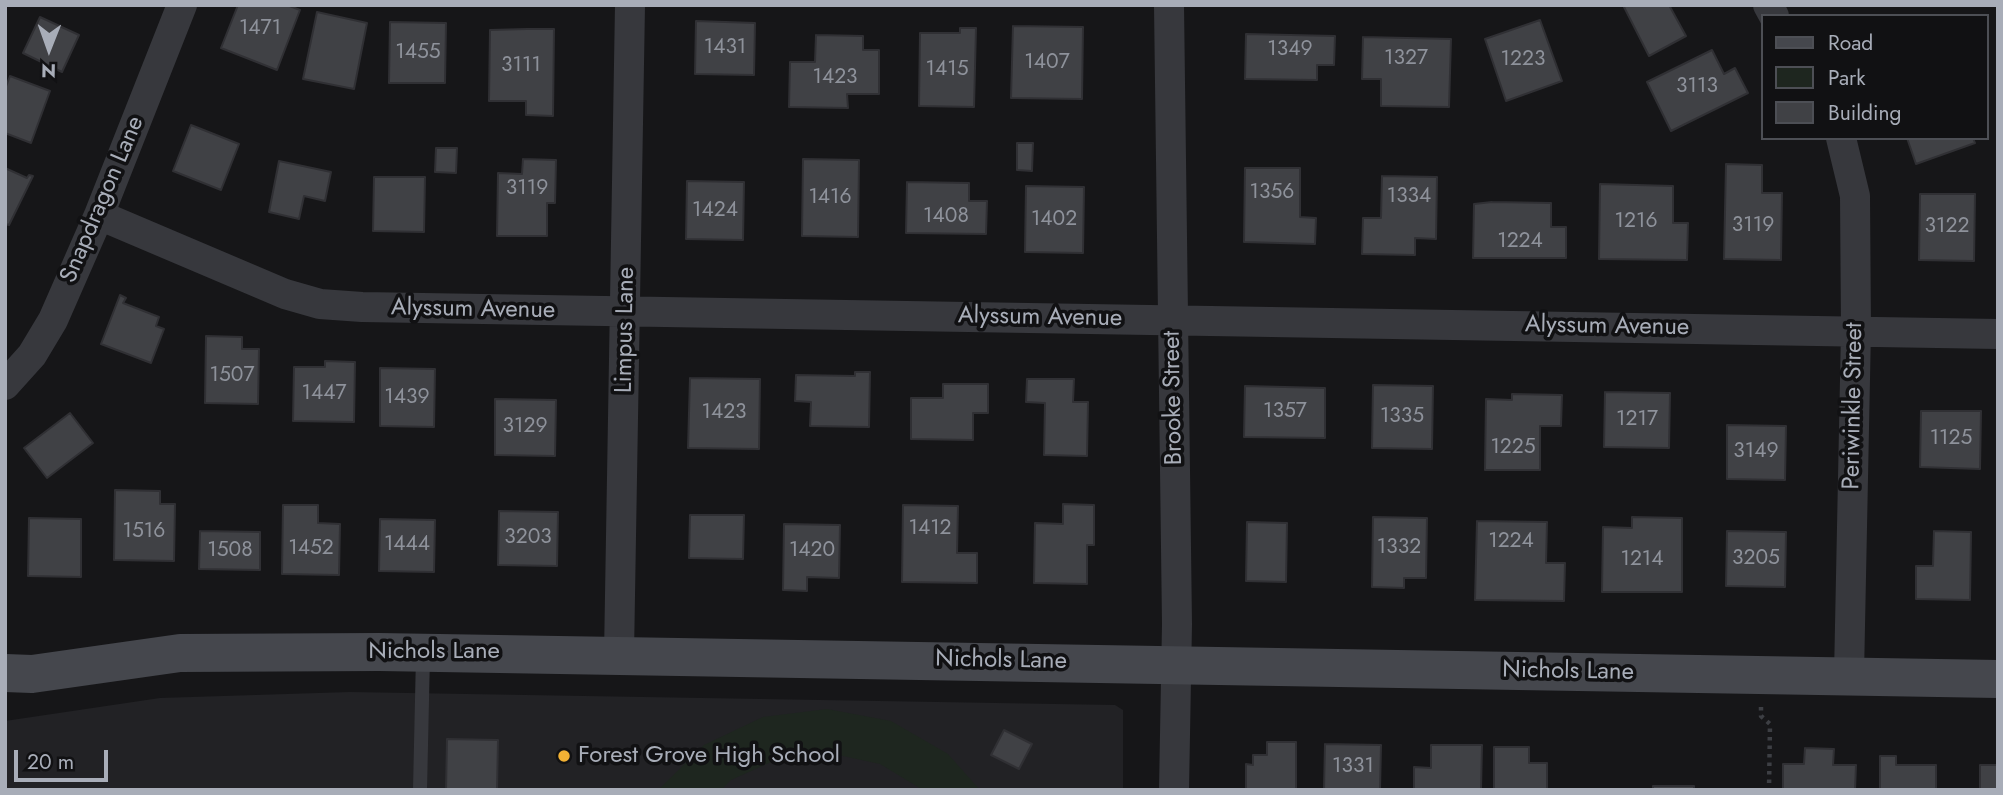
<!DOCTYPE html>
<style>
body{margin:0}
#map{position:relative;width:2003px;height:795px;overflow:hidden;background:#161618;font-family:Jost,sans-serif}
canvas{display:block}
.frame{position:absolute;inset:0;border:7px solid #a8adb8;pointer-events:none}
.legend{position:absolute;left:1761px;top:14px;width:228px;height:126px;box-sizing:border-box;background:#111113;border:2px solid #4d4f55;margin:0;padding:9px 12px;list-style:none;font-size:21px;color:#a8adb8}
.legend li{display:flex;align-items:center;gap:14px;height:35px}
.legend b{width:35px;border:2px solid #4d4f55}
.north{position:absolute;left:14px;top:14px;width:70px;height:70px;-webkit-text-stroke:5px #111113;paint-order:stroke;rotate:181deg;font-size:19px;font-weight:700;line-height:28px;text-align:center;color:#a8adb8}
.north::after{content:'';display:block;margin:auto;width:24px;height:32px;background:#a8adb8;clip-path:polygon(50% 0,100% 100%,50% 72%,0 100%)}
.scale{position:absolute;left:14px;top:750px;width:94px;height:32px;box-sizing:border-box;border:4px solid #a8adb8;border-top:0;padding-left:9px;font-size:21px;line-height:24px;white-space:nowrap;color:#a8adb8;-webkit-text-stroke:5px #111113;paint-order:stroke}
</style>
<div id="map">
<canvas width="2003" height="795"></canvas>
<div class="frame"></div>
<ul class="legend">
<li><b style="height:9px;background:#45474d"></b>Road</li>
<li><b style="height:19px;background:#1e261f"></b>Park</li>
<li><b style="height:19px;background:#404145"></b>Building</li>
</ul>
<div class="north">N</div>
<div class="scale">20 m</div>
</div>
<script>
const ctx = document.querySelector('canvas').getContext('2d');
ctx.lineJoin = 'round';
function fillPath(path, color) {
  ctx.fillStyle = color;
  ctx.fill(path, 'evenodd');
}
function poly(rows) {
  const path = new Path2D();
  for (const r of rows) {
    path.moveTo(r[0], r[1]);
    for (let i = 2; i < r.length; i += 2) path.lineTo(r[i], r[i + 1]);
  }
  return path;
}
function strokePath(path, color, width, dash) {
  ctx.strokeStyle = color;
  ctx.lineWidth = width;
  ctx.lineCap = dash ? 'butt' : 'round';
  ctx.setLineDash(dash || []);
  ctx.stroke(path);
}
function label(font, color, halo, rows, align = 'center') {
  ctx.font = font + ' Jost,sans-serif';
  ctx.lineWidth = 7;
  ctx.setLineDash([]);
  ctx.textBaseline = 'middle';
  ctx.strokeStyle = halo;
  ctx.fillStyle = color;
  for (const [text, x, y, turn = 0] of rows) {
    ctx.save();
    ctx.translate(x, y);
    ctx.rotate((+turn || 0) * Math.PI / 180);
    ctx.textAlign = isNaN(turn) ? turn : align;
    if (halo) ctx.strokeText(text, 0, 0);
    ctx.fillText(text, 0, 0);
    ctx.restore();
  }
}
fillPath(poly([
 [350,692,1115,705,1123,710,1123,790,5,790,5,721,160,698]
]), '#222225');
fillPath(poly([
 [827,709,891,721,948,754,980,790,923,790,880,764,829,753,778,759,731,780,721,790,658,790,704,745,763,717]
]), '#1e261f');
const building = poly([
 [238,5,287,5,300,10,277,70,221,48,238,5],
 [1623,5,1669,5,1686,36,1649,56,1623,5],
 [317,12,367,23,354,89,303,79,317,12],
 [40,17,79,35,62,72,23,53,40,17],
 [1540,20,1562,81,1506,101,1485,39,1540,20],
 [696,21,755,23,754,75,695,74,696,21],
 [390,22,446,23,445,83,389,83,390,22],
 [1013,26,1083,27,1082,99,1011,98,1013,26],
 [960,28,976,28,974,107,919,106,920,33,960,33,960,28],
 [527,29,554,29,553,116,526,115,526,101,489,101,490,30,527,29],
 [1246,34,1335,36,1334,65,1317,65,1317,80,1245,79,1246,34],
 [816,35,863,36,863,50,879,50,879,94,847,94,848,108,789,107,790,62,815,62,816,35],
 [1363,37,1451,39,1449,107,1381,106,1381,79,1362,79,1363,37],
 [1712,50,1724,74,1735,68,1748,93,1671,131,1647,82,1712,50],
 [10,76,50,91,31,143,5,133,5,89,10,76],
 [191,125,239,144,221,190,173,171,191,125],
 [1907,138,1973,138,1975,143,1916,164,1907,138],
 [1017,143,1033,143,1032,171,1017,170,1017,143],
 [436,148,457,148,456,173,435,172,436,148],
 [523,159,556,160,555,203,547,203,547,236,497,236,498,173,522,174,523,159],
 [803,159,859,160,858,237,802,236,803,159],
 [279,161,331,172,325,201,304,196,299,219,269,212,279,161],
 [1726,164,1762,165,1762,193,1782,193,1781,260,1724,259,1726,164],
 [5,168,27,178,29,175,33,176,9,225,5,224,5,168],
 [1245,168,1300,168,1300,217,1316,218,1315,244,1244,242,1245,168],
 [1382,176,1437,177,1436,239,1415,238,1415,255,1362,254,1363,218,1381,218,1382,176],
 [374,177,425,177,424,232,373,231,374,177],
 [687,181,744,182,743,240,686,239,687,181],
 [907,182,969,183,969,201,987,201,986,234,906,233,907,182],
 [1600,184,1673,186,1673,223,1688,223,1687,260,1599,259,1600,184],
 [1026,186,1084,187,1083,253,1025,252,1026,186],
 [1920,194,1975,194,1974,261,1919,260,1920,194],
 [1492,202,1551,203,1551,227,1566,227,1566,258,1473,258,1474,204,1492,202],
 [120,295,126,298,123,303,159,317,156,326,164,329,151,363,101,344,120,295],
 [206,336,242,337,242,349,259,349,258,404,205,403,206,336],
 [325,361,355,362,354,422,293,421,294,367,325,367,325,361],
 [380,368,435,369,434,427,380,426,380,368],
 [855,372,870,372,869,427,810,426,811,402,795,401,796,375,855,376,855,372],
 [690,378,760,379,759,449,688,448,690,378],
 [1027,379,1074,379,1073,402,1088,402,1087,456,1044,455,1045,403,1026,402,1027,379],
 [943,384,988,384,988,413,973,413,973,440,911,439,911,398,943,398,943,384],
 [1373,385,1433,386,1432,449,1372,448,1373,385],
 [1245,386,1325,388,1325,438,1244,437,1245,386],
 [1605,392,1670,393,1669,448,1604,447,1605,392],
 [1512,394,1562,395,1561,426,1540,426,1540,470,1485,470,1486,399,1512,400,1512,394],
 [495,399,556,400,555,456,495,455,495,399],
 [1921,411,1981,411,1980,469,1920,467,1921,411],
 [70,413,93,443,47,478,24,448,70,413],
 [1727,425,1786,426,1785,480,1727,479,1727,425],
 [115,490,160,491,160,504,175,504,174,561,114,560,115,490],
 [1063,504,1094,505,1094,545,1087,545,1087,584,1034,583,1035,523,1063,524,1063,504],
 [283,505,318,505,318,523,340,524,339,575,282,574,283,505],
 [903,505,958,506,957,553,977,553,977,583,902,582,903,505],
 [499,511,558,512,557,566,498,565,499,511],
 [690,515,744,515,743,559,689,558,690,515],
 [1373,517,1427,518,1426,578,1404,578,1404,588,1372,587,1373,517],
 [1632,517,1682,518,1682,592,1602,592,1603,527,1632,528,1632,517],
 [29,518,81,519,81,577,28,576,29,518],
 [380,519,435,520,434,572,379,571,380,519],
 [1477,521,1547,522,1546,563,1565,563,1564,601,1475,600,1477,521],
 [1247,522,1287,523,1286,582,1246,581,1247,522],
 [784,524,840,525,839,578,807,577,807,591,783,590,784,524],
 [200,531,260,532,260,570,199,569,200,531],
 [1727,531,1786,532,1785,587,1726,586,1727,531],
 [1934,531,1971,532,1970,600,1916,599,1916,566,1933,566,1934,531],
 [1004,730,1032,744,1019,769,991,755,1004,730],
 [447,739,498,740,497,790,446,790,447,739],
 [1267,742,1296,742,1296,790,1246,790,1246,764,1253,765,1253,755,1267,755,1267,742],
 [1325,744,1381,745,1380,790,1324,790,1325,744],
 [1431,745,1482,745,1481,790,1414,790,1414,767,1431,768,1431,745],
 [1494,747,1529,747,1529,763,1547,763,1547,790,1494,790,1494,747],
 [1805,748,1834,749,1833,765,1856,765,1855,790,1783,790,1783,764,1804,764,1805,748],
 [1880,756,1896,756,1896,765,1936,765,1936,790,1880,790,1880,756],
 [1980,765,1998,765,1998,790,1980,790,1980,765],
 [1653,786,1694,786,1694,790,1653,790,1653,786]
]);
fillPath(building, '#404145');
strokePath(building, '#303034', 2);
strokePath(poly([
 [1761,707,1761,716,1770,724,1769,790]
]), '#3d3f44', 4.5, [3.5, 5]);
strokePath(poly([
 [420,790,423,655]
]), '#37383d', 14);
strokePath(poly([
 [1169,5,1177,624,1174,790],
 [1768,5,1774,16],
 [1841,138,1855,196,1856,330,1849,675],
 [99,215,285,294,320,304,362,307,1998,334],
 [5,385,32,355,53,320,99,215,182,5],
 [619,654,630,5]
]), '#37383d', 30);
strokePath(poly([
 [5,673,32,674,180,653,379,652,1998,679]
]), '#45474d', 38);
for (const [x, y, r, color] of [
 [564,756,7,"#f2b134"]
]) {
  const dot = new Path2D();
  dot.arc(x, y, r, 0, 2 * Math.PI);
  ctx.fillStyle = color;
  ctx.fill(dot);
  strokePath(dot, '#111113', 2.5);
}
label('21px', '#8e929b', null, [
 ["1471",260,29],
 ["1431",725,48],
 ["1349",1290,50],
 ["1455",418,53],
 ["1327",1406,59],
 ["1223",1523,60],
 ["1407",1047,63],
 ["3111",521,66],
 ["1415",947,70],
 ["1423",835,78],
 ["3113",1697,87],
 ["3119",527,189],
 ["1356",1272,193],
 ["1334",1409,197],
 ["1416",830,198],
 ["1424",715,211],
 ["1408",946,217],
 ["1402",1054,220],
 ["1216",1636,222],
 ["3119",1753,226],
 ["3122",1947,227],
 ["1224",1520,242],
 ["1507",232,376],
 ["1447",324,394],
 ["1439",407,398],
 ["1357",1285,412],
 ["1423",724,413],
 ["1335",1402,417],
 ["1217",1637,420],
 ["3129",525,427],
 ["1125",1951,439],
 ["1225",1513,448],
 ["3149",1756,452],
 ["1412",930,529],
 ["1516",144,532],
 ["3203",528,538],
 ["1224",1511,542],
 ["1444",407,545],
 ["1332",1399,548],
 ["1452",311,549],
 ["1508",230,551],
 ["1420",812,551],
 ["3205",1756,559],
 ["1214",1642,560],
 ["1331",1353,767]
]);
label('24px', '#a8adb8', '#111113', [
 ["Snapdragon Lane",103,200,-67],
 ["Alyssum Avenue",473,310,1],
 ["Alyssum Avenue",1040,318,1],
 ["Alyssum Avenue",1607,327,1],
 ["Limpus Lane",626,330,-89],
 ["Brooke Street",1174,398,-91],
 ["Periwinkle Street",1854,406,-89],
 ["Nichols Lane",434,652],
 ["Nichols Lane",1001,661,1],
 ["Nichols Lane",1568,672,1]
]);
label('24px', '#a8adb8', '#111113', [
 ["Forest Grove High School",578,756]
], 'left');
</script>
